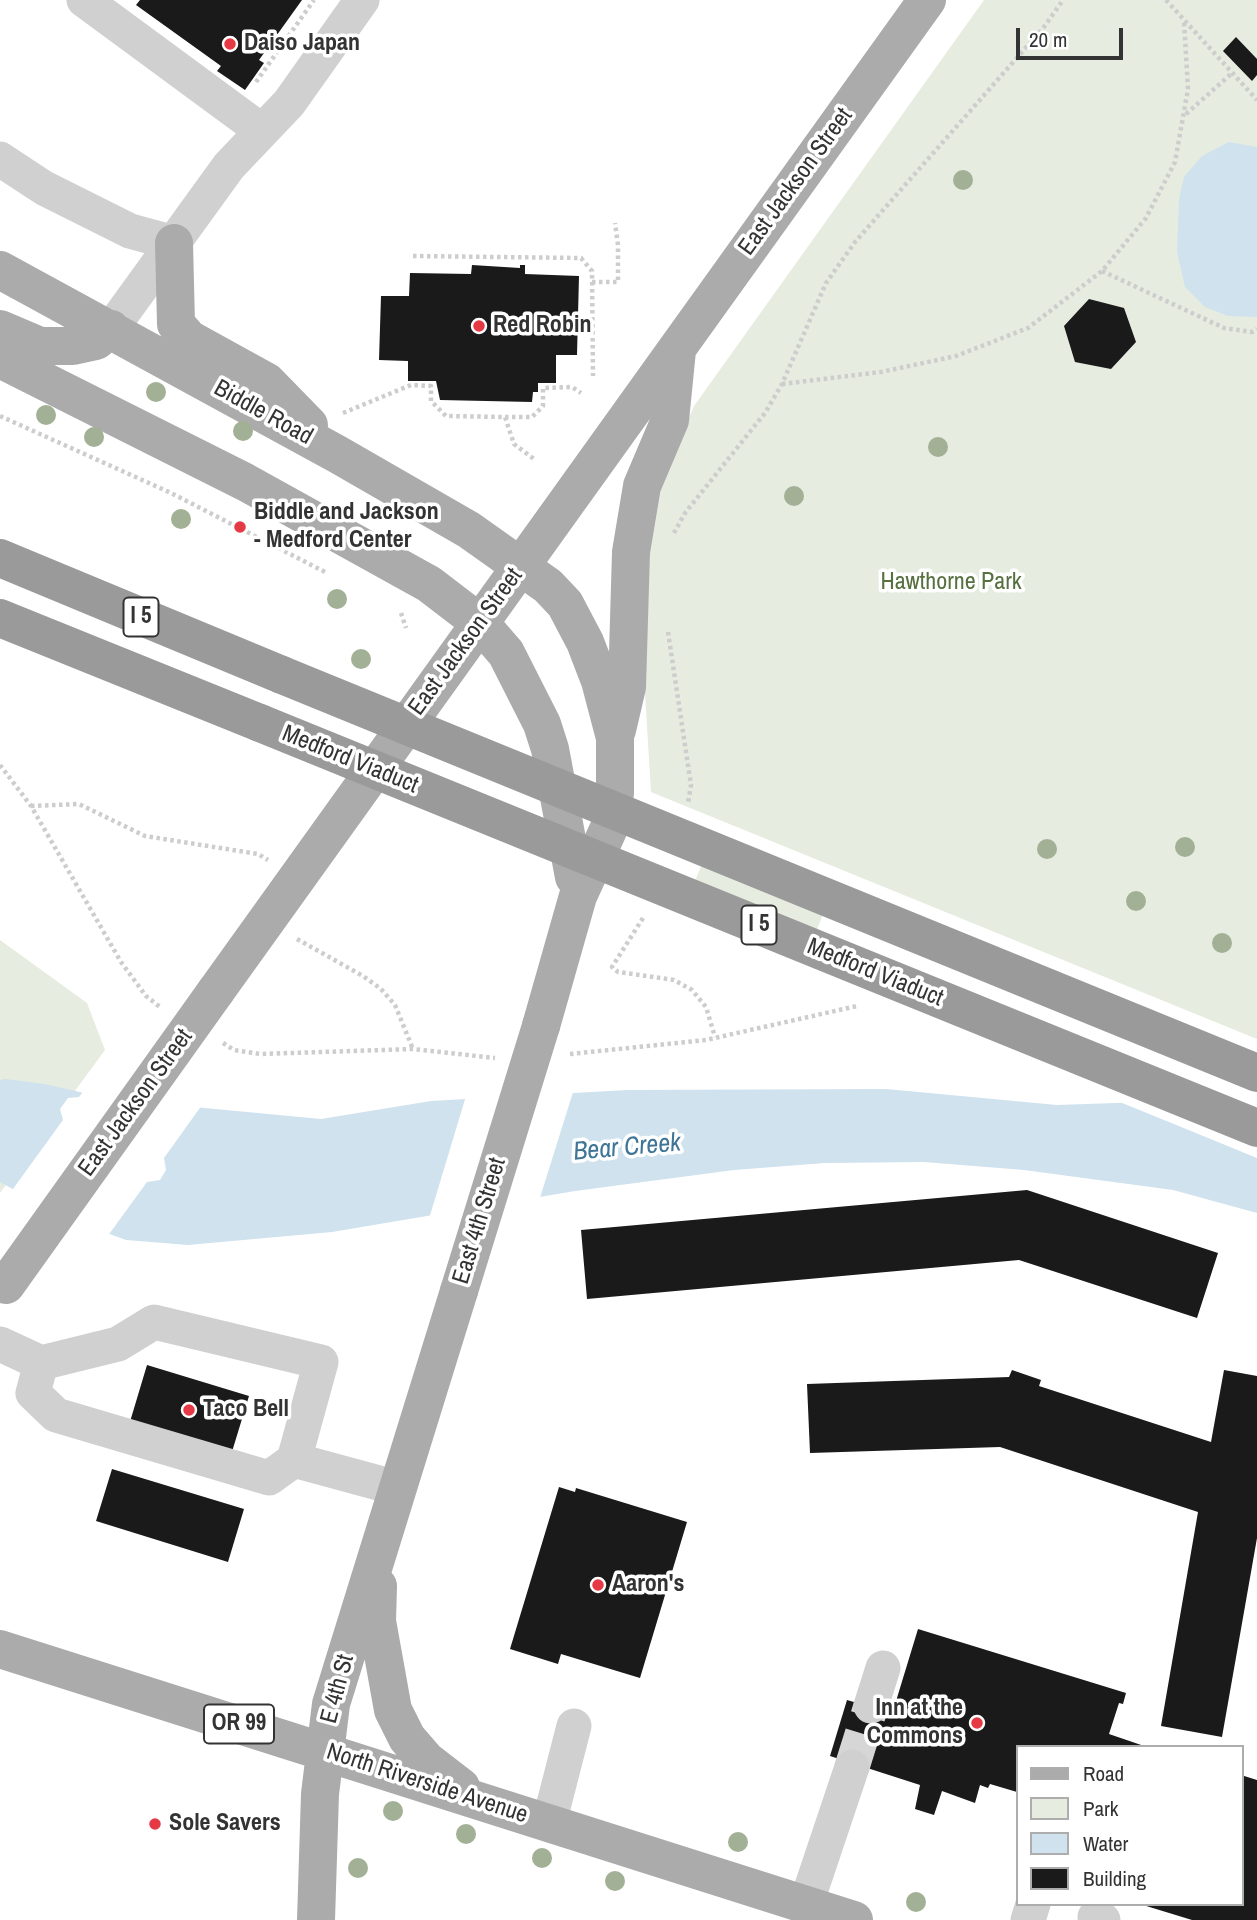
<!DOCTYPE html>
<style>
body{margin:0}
#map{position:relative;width:1257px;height:1920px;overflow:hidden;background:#fff;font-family:"Archivo Narrow",sans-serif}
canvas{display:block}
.legend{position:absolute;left:1016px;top:1745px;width:228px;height:161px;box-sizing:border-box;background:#fff;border:2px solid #adadad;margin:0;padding:9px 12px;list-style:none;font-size:21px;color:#333}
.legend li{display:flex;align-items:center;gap:14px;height:35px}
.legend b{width:35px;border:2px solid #adadad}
.scale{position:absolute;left:1016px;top:28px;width:107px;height:32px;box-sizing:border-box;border:4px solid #333;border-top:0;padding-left:9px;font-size:21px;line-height:24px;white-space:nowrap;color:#333;-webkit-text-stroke:5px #fff;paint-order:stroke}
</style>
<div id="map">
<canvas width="1257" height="1920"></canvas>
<ul class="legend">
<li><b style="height:9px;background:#ababab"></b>Road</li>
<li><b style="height:19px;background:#e6ecdf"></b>Park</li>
<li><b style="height:19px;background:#cfe2ee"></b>Water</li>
<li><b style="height:19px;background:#1a1a1a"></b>Building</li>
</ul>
<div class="scale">20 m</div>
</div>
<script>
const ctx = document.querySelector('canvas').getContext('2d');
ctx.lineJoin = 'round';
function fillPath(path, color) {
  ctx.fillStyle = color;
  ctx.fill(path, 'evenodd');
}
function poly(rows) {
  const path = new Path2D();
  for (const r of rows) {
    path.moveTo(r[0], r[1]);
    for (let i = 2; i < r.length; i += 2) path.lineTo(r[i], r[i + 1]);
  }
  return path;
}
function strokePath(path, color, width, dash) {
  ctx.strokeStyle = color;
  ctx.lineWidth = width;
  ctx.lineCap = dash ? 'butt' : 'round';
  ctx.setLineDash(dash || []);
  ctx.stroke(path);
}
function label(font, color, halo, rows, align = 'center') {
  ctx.font = font + ' "Archivo Narrow",sans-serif';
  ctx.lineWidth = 7;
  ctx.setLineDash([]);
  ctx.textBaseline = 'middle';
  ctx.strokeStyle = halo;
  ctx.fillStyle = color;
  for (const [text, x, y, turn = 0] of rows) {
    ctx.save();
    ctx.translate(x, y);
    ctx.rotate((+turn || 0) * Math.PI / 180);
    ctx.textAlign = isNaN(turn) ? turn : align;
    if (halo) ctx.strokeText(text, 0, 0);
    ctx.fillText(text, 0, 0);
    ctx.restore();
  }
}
fillPath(poly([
 [984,0,1257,0,1257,1039,651,792,641,626,655,495,694,406],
 [715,832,836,882,805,959,683,910],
 [0,940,87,1003,105,1050,0,1193]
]), '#e6ecdf');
fillPath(poly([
 [1229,142,1257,147,1257,317,1228,316,1205,307,1185,287,1177,252,1179,199,1184,177,1202,156],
 [5,1079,45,1084,110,1099,321,1119,431,1101,627,1090,886,1089,1057,1105,1145,1102,1257,1123,1257,1213,1173,1190,1024,1170,924,1162,825,1163,734,1170,575,1191,332,1232,188,1245,126,1240,63,1217,0,1182,0,1080]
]), '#cfe2ee');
fillPath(poly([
 [85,1089,202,1105,164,1158,166,1170,160,1180,147,1182,107,1237,62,1220,10,1193,63,1120,60,1109,68,1098,79,1097],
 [574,1089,539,1201,428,1222,466,1096],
 [1145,1099,1257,1120,1257,1158,1115,1100]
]), '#fff');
fillPath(poly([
 [140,0,302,0,259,60,264,63,245,90,217,71,221,66,136,5],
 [1236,37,1257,59,1257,75,1252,81,1223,51],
 [472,265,520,268,520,265,525,265,525,274,579,276,577,355,556,355,556,383,538,383,538,392,533,392,532,402,440,400,436,381,408,381,408,361,379,360,381,296,409,296,410,273,471,274],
 [1089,299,1124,308,1136,342,1111,369,1075,362,1064,326],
 [1027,1190,1218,1253,1197,1318,1019,1260,587,1299,581,1230],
 [147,1365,249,1396,231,1455,129,1425],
 [1012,1370,1041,1380,1039,1386,1211,1442,1224,1370,1257,1376,1257,1538,1222,1737,1161,1726,1198,1512,1000,1447,810,1453,807,1384,1009,1377],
 [112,1469,244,1509,228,1562,96,1521],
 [559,1487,575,1492,576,1488,687,1522,640,1678,561,1654,558,1664,510,1649],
 [918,1629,1126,1693,1123,1704,1119,1703,1109,1734,1147,1747,1017,1747,1017,1792,990,1784,988,1788,980,1785,975,1803,942,1791,934,1815,915,1809,920,1785,830,1756,847,1700,885,1711,886,1708,893,1711],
 [1241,1775,1257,1780,1257,1920,1192,1920,1143,1905,1241,1904]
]), '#1a1a1a');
strokePath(poly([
 [852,1767,871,1706]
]), '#d6d6d6', 35, [35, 18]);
strokePath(poly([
 [1166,0,1257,100],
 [256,82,314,0],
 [1186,114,1231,74],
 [413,256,581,258,592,271,593,376],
 [1102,271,1224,328,1252,332,1257,329],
 [592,282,618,282,618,245,615,223],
 [782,384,881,372,956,356,1028,328,1102,271,1146,218,1175,162,1188,89,1184,21],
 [343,413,411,385,431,386,431,401,446,416,505,417,514,444,534,459],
 [0,416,171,493,327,573],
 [505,417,532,417,543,406,543,388,572,387,581,393],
 [674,533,685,513,765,413,782,384,826,283,855,242,1044,27,1063,0],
 [401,613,406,628],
 [668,632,691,785,688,803],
 [0,765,31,806,121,962,146,996,160,1007],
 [31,806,79,804,145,836,258,854,268,860],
 [643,918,612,967,618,972,674,980,692,990,706,1007,715,1037],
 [297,939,363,976,381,989,395,1005,413,1049],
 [223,1043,234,1050,260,1054,413,1049,495,1058],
 [570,1054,706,1040,857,1006]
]), '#cdcdcd', 4.5, [3.5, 3.5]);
strokePath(poly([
 [84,0,262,131],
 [0,159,44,188,130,231,174,243],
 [111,329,229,166,289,103,362,0],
 [0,1344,41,1363,118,1344,154,1322,321,1362,294,1460,269,1478,56,1415,33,1393,41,1363],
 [294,1460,397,1488],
 [871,1706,883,1668],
 [549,1823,574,1726],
 [806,1904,852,1767],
 [1095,1917,1103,1920],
 [1028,1920,1033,1904]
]), '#d0d0d0', 35);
strokePath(poly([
 [174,243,176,324,189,339,267,382,309,425],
 [0,270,337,454,469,530,548,586,565,604,585,642,600,681,615,738,615,793,609,828,578,896,541,1026],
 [0,329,40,346,73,346,96,341,111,329],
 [0,359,245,482,429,584,480,623,506,653,542,724,550,749,574,877],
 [617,730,627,687,631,552,642,486,670,420,677,350],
 [216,991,927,0],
 [378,1586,377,1621,393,1710,407,1738,426,1760,461,1787],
 [0,1649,854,1920],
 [316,1920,320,1794,331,1704,459,1291]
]), '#ababab', 38);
strokePath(poly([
 [0,558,282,675],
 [0,618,260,723]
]), '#9a9a9a', 38);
strokePath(poly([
 [6,1285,216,991],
 [459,1291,541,1026]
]), '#ababab', 38);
strokePath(poly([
 [282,675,1257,1073],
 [260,723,1257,1128]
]), '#9a9a9a', 38);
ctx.fillStyle = '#a2b095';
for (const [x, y] of [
 [963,180],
 [156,392],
 [46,415],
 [243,431],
 [94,437],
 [938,447],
 [794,496],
 [181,519],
 [337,599],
 [361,659],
 [1185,847],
 [1047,849],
 [1136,901],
 [1222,943],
 [393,1811],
 [466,1834],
 [738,1842],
 [542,1858],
 [358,1868],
 [615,1881],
 [916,1902]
]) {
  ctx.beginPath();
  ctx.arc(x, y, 10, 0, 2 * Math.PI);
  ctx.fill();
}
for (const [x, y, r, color] of [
 [230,44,7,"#e63946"],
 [479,326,7,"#e63946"],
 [240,527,7,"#e63946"],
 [189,1410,7,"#e63946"],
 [598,1585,7,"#e63946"],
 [977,1723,7,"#e63946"],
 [155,1824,7,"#e63946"]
]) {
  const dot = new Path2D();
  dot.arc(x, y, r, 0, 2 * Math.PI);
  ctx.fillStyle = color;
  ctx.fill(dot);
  strokePath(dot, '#fff', 2.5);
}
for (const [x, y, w] of [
 [141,617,35],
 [759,925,35],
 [239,1724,70]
]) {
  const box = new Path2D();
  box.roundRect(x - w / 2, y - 19.5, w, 39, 5);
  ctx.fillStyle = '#fff';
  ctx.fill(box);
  strokePath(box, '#333', 2);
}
label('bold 23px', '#333', null, [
 ["I 5",141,617],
 ["I 5",759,925],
 ["OR 99",239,1724]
]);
label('bold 24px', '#333', '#fff', [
 ["Daiso Japan",244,44],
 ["Red Robin",493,326],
 ["Biddle and Jackson",254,513],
 ["- Medford Center",254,541],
 ["Taco Bell",203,1410],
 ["Aaron's",612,1585],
 ["Inn at the",963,1709,"right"],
 ["Commons",963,1737,"right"],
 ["Sole Savers",169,1824]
], 'left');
label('24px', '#333', '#fff', [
 ["East Jackson Street",796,182,-54],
 ["Biddle Road",263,413,29],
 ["East Jackson Street",466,642,-54],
 ["Medford Viaduct",350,760,22],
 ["Medford Viaduct",875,973,22],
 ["East Jackson Street",136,1103,-54],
 ["East 4th Street",480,1221,-73],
 ["E 4th St",338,1689,-75],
 ["North Riverside Avenue",427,1784,18]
]);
label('24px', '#56703f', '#fff', [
 ["Hawthorne Park",951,583]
]);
label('italic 26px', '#3f7597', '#fff', [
 ["Bear Creek",627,1148,-5]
]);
</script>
